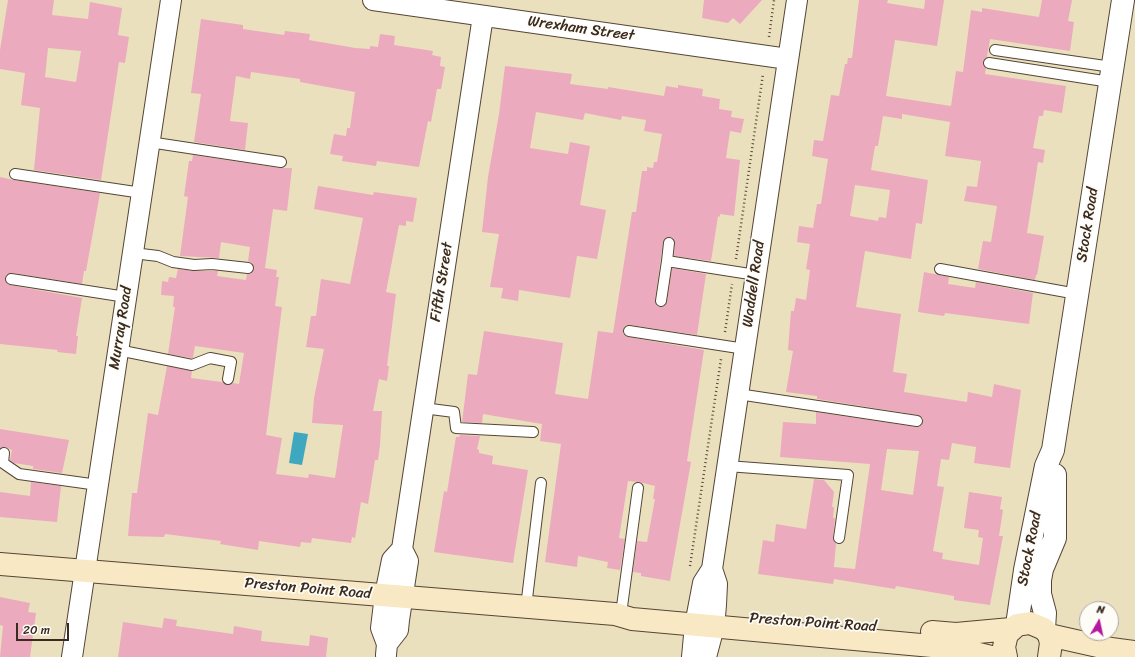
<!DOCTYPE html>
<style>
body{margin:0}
#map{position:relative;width:1135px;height:657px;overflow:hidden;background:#ebe0bd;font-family:Sriracha,sans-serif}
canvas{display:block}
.north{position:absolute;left:1079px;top:601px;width:40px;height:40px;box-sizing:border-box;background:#fdfcf7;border:1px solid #afa8a0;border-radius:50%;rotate:9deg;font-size:11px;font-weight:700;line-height:16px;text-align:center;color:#3b2a1e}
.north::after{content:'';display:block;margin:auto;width:14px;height:18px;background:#b5179e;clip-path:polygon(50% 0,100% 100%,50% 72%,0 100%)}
.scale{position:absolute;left:16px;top:623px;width:53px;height:18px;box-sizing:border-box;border:2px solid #3b2a1e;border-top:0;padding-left:5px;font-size:12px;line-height:14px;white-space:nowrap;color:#3b2a1e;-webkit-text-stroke:3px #fdfcf7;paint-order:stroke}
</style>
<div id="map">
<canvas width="1135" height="657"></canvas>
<div class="north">N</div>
<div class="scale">20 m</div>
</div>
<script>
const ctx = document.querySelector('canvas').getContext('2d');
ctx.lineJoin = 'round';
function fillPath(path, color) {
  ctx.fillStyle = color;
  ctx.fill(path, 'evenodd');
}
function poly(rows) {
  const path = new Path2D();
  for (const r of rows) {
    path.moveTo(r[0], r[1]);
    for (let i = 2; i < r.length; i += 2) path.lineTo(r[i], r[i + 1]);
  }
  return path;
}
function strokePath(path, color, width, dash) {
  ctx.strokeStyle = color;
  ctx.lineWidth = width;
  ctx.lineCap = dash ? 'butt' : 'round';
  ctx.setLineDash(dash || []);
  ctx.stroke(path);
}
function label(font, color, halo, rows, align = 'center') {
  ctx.font = font + ' Sriracha,sans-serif';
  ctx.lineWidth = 3.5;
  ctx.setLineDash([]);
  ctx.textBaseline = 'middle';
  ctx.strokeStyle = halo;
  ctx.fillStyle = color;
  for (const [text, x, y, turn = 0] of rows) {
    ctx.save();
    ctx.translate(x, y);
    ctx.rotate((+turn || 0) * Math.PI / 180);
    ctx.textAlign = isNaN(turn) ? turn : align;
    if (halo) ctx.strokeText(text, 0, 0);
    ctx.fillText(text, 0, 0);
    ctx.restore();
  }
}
fillPath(poly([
 [294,432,308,434,302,465,289,463]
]), '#3fa8bf');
fillPath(poly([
 [8,0,54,0,52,15,88,19,90,2,122,8,118,35,129,37,125,63,119,62,101,180,34,170,40,108,21,105,25,73,0,69,0,50],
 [48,48,81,51,76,82,45,77],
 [704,0,762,0,740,24,733,18,728,23,702,18],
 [859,0,888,0,887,3,924,9,925,0,944,0,937,46,895,40,886,96,951,106,956,71,963,72,971,10,982,12,982,8,1039,17,1042,0,1072,0,1068,21,1074,22,1070,51,990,39,987,57,983,62,986,68,985,74,1066,86,1062,113,1044,110,1043,116,1039,116,1033,148,1045,150,1043,163,1038,162,1027,233,1044,236,1037,275,1036,275,1035,280,978,269,983,241,991,242,997,206,964,201,967,186,977,187,981,161,945,156,950,122,902,114,902,119,883,116,878,146,875,146,871,170,928,180,922,224,916,223,911,259,865,251,856,307,901,314,893,372,907,374,904,392,967,402,968,392,992,397,994,384,1021,390,1010,468,974,463,976,447,952,443,949,460,941,459,937,486,944,487,933,551,943,553,942,559,979,565,983,538,978,537,979,530,964,528,969,492,1002,497,1000,509,1003,510,999,536,1003,536,990,605,954,600,954,596,896,586,895,589,834,579,833,584,758,574,763,540,774,542,776,524,806,529,814,479,824,480,834,492,832,507,834,507,833,518,835,518,833,537,836,544,834,567,855,569,870,464,780,457,783,422,816,424,816,412,916,427,920,427,923,422,923,418,918,415,817,399,817,396,786,392,793,351,788,350,791,311,794,311,796,298,806,300,810,270,806,269,810,244,797,242,799,226,813,228,817,204,821,204,828,159,812,156,814,140,823,141,831,95,839,96,845,64,847,64,848,58,852,58],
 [855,185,890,190,886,218,879,217,878,221,850,216],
 [887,449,919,451,913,495,881,490],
 [201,19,243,25,243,29,284,35,285,31,310,34,309,40,355,48,370,49,370,46,378,47,380,34,395,36,394,45,433,51,432,55,441,57,440,66,445,67,441,89,437,89,431,122,428,121,419,167,377,161,376,166,342,161,343,156,330,154,334,134,346,136,347,128,350,128,355,92,300,82,300,79,251,72,250,79,236,76,230,121,248,123,245,150,194,142,201,94,191,93],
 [505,66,572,74,570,84,608,89,608,87,664,96,666,86,678,88,678,85,703,89,702,96,720,99,719,109,732,111,731,117,744,119,741,133,730,131,726,158,740,160,734,216,720,214,720,217,718,216,711,261,674,256,675,243,673,238,667,237,663,242,655,300,657,306,664,307,667,302,672,268,706,274,697,335,630,325,626,325,623,330,623,334,628,337,704,350,687,461,691,462,670,581,641,576,641,573,633,572,637,541,647,542,655,499,653,499,655,486,639,482,628,481,619,538,625,539,620,570,607,568,608,562,578,556,577,567,545,562,561,444,540,441,542,424,483,414,482,423,462,422,468,374,477,375,484,331,563,343,555,394,588,399,598,331,613,333,632,212,636,212,642,171,647,171,647,167,653,168,654,162,657,162,662,134,644,131,646,120,622,116,621,120,585,113,583,120,536,112,530,148,568,154,570,142,590,146,580,205,606,210,597,259,577,256,570,298,519,290,518,301,501,298,503,288,490,287,499,234,482,232,488,177,499,114],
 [193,155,280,168,292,168,287,211,273,209,265,268,277,270,276,277,279,277,275,306,282,307,266,435,282,438,276,474,308,478,309,474,335,478,343,425,312,423,314,398,324,349,306,347,311,316,316,316,321,279,350,284,363,218,314,209,318,186,373,195,374,192,417,198,413,222,406,221,406,226,399,225,386,292,396,294,387,366,389,366,387,381,379,379,373,411,382,411,380,445,378,460,375,460,368,504,361,502,355,538,352,537,351,543,312,538,311,543,301,542,300,547,259,541,258,550,220,544,221,541,165,534,164,537,128,536,132,493,137,493,148,413,158,415,167,366,192,371,191,378,222,382,227,385,233,383,239,384,244,353,195,346,193,358,191,358,168,354,175,307,173,307,174,296,161,295,162,281,168,282,169,277,176,278,178,269,193,271,218,271,217,276,246,280,247,274,251,274,254,269,252,263,248,261,250,247,221,242,219,258,180,256,188,197,184,196,189,161,192,161],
 [0,177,14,180,100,193,86,271,84,271,82,284,12,273,6,275,5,278,7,284,10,285,82,298,76,336,78,336,76,354,57,352,58,350,0,344],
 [924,272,949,277,948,284,975,288,976,282,1033,293,1029,324,945,313,944,316,918,312],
 [0,429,69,440,62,473,33,469,33,466,14,463,10,460,12,450,5,447,0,448],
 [460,435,480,436,477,449,479,450,479,453,493,456,492,464,528,470,513,563,434,552,444,491,447,492,456,437,459,437],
 [31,482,61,486,57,522,0,517,0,492,30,496],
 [0,597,30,603,28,612,36,613,30,657,0,657,3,626,0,625],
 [164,618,177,620,176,626,233,634,234,626,262,631,261,641,309,646,310,635,328,638,326,657,118,657,123,622,162,628]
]), '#ebaabe');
const service = poly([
 [995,50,1112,67],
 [989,63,1110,82],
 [149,142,281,162],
 [15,174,142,193],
 [133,253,158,256,173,262,194,265,212,264,248,268],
 [667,261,669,243],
 [940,269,1077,294],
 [11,279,126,297],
 [661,301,667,261,756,275],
 [629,331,745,349],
 [118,350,192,365,210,358,231,362,228,379],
 [738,394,917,421],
 [423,408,454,412,456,428,533,432],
 [4,453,3,463,19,474,98,485],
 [727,466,848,475,839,538],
 [526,607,541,483],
 [621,614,638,488]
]);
const minor = poly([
 [373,0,788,59],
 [387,644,381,628,385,595,392,560,402,549,483,16],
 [386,655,387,644,398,630,399,620,408,561,402,549],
 [72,657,171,0],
 [692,657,695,625,703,583,712,569,797,0],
 [706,657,714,627,716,605,717,584,712,569]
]);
const tertiary = poly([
 [1017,625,1025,570,1046,466,1053,450,1123,0],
 [1044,629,1045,613,1040,594,1040,580,1042,569,1055,538,1055,475]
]);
const secondary = poly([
 [0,564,615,614,632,619,954,648,991,657],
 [932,632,956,634,1011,629],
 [1049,635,1111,649,1135,652],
 [1006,657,1004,647,1007,634,1017,625,1030,623,1044,629,1049,635,1051,643,1049,657]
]);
strokePath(service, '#554536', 12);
strokePath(minor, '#554536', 22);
strokePath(tertiary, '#554536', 24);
strokePath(secondary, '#554536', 24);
strokePath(poly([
 [769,37,774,0],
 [736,259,763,74],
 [725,332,732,284],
 [690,566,721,359]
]), '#554536', 2.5, [1, 3]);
strokePath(service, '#fff', 10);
strokePath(minor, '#fff', 20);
strokePath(tertiary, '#fff', 22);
strokePath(secondary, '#f8e8c3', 22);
label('15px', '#3b2a1e', '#fdfcf7', [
 ["Wrexham Street",581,29,8],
 ["Stock Road",1088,225,-81],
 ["Fifth Street",442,282,-81],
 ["Waddell Road",754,284,-82],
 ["Murray Road",121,328,-81],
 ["Stock Road",1030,549,-79],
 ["Preston Point Road",308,589,5],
 ["Preston Point Road",813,623,4]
]);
</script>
